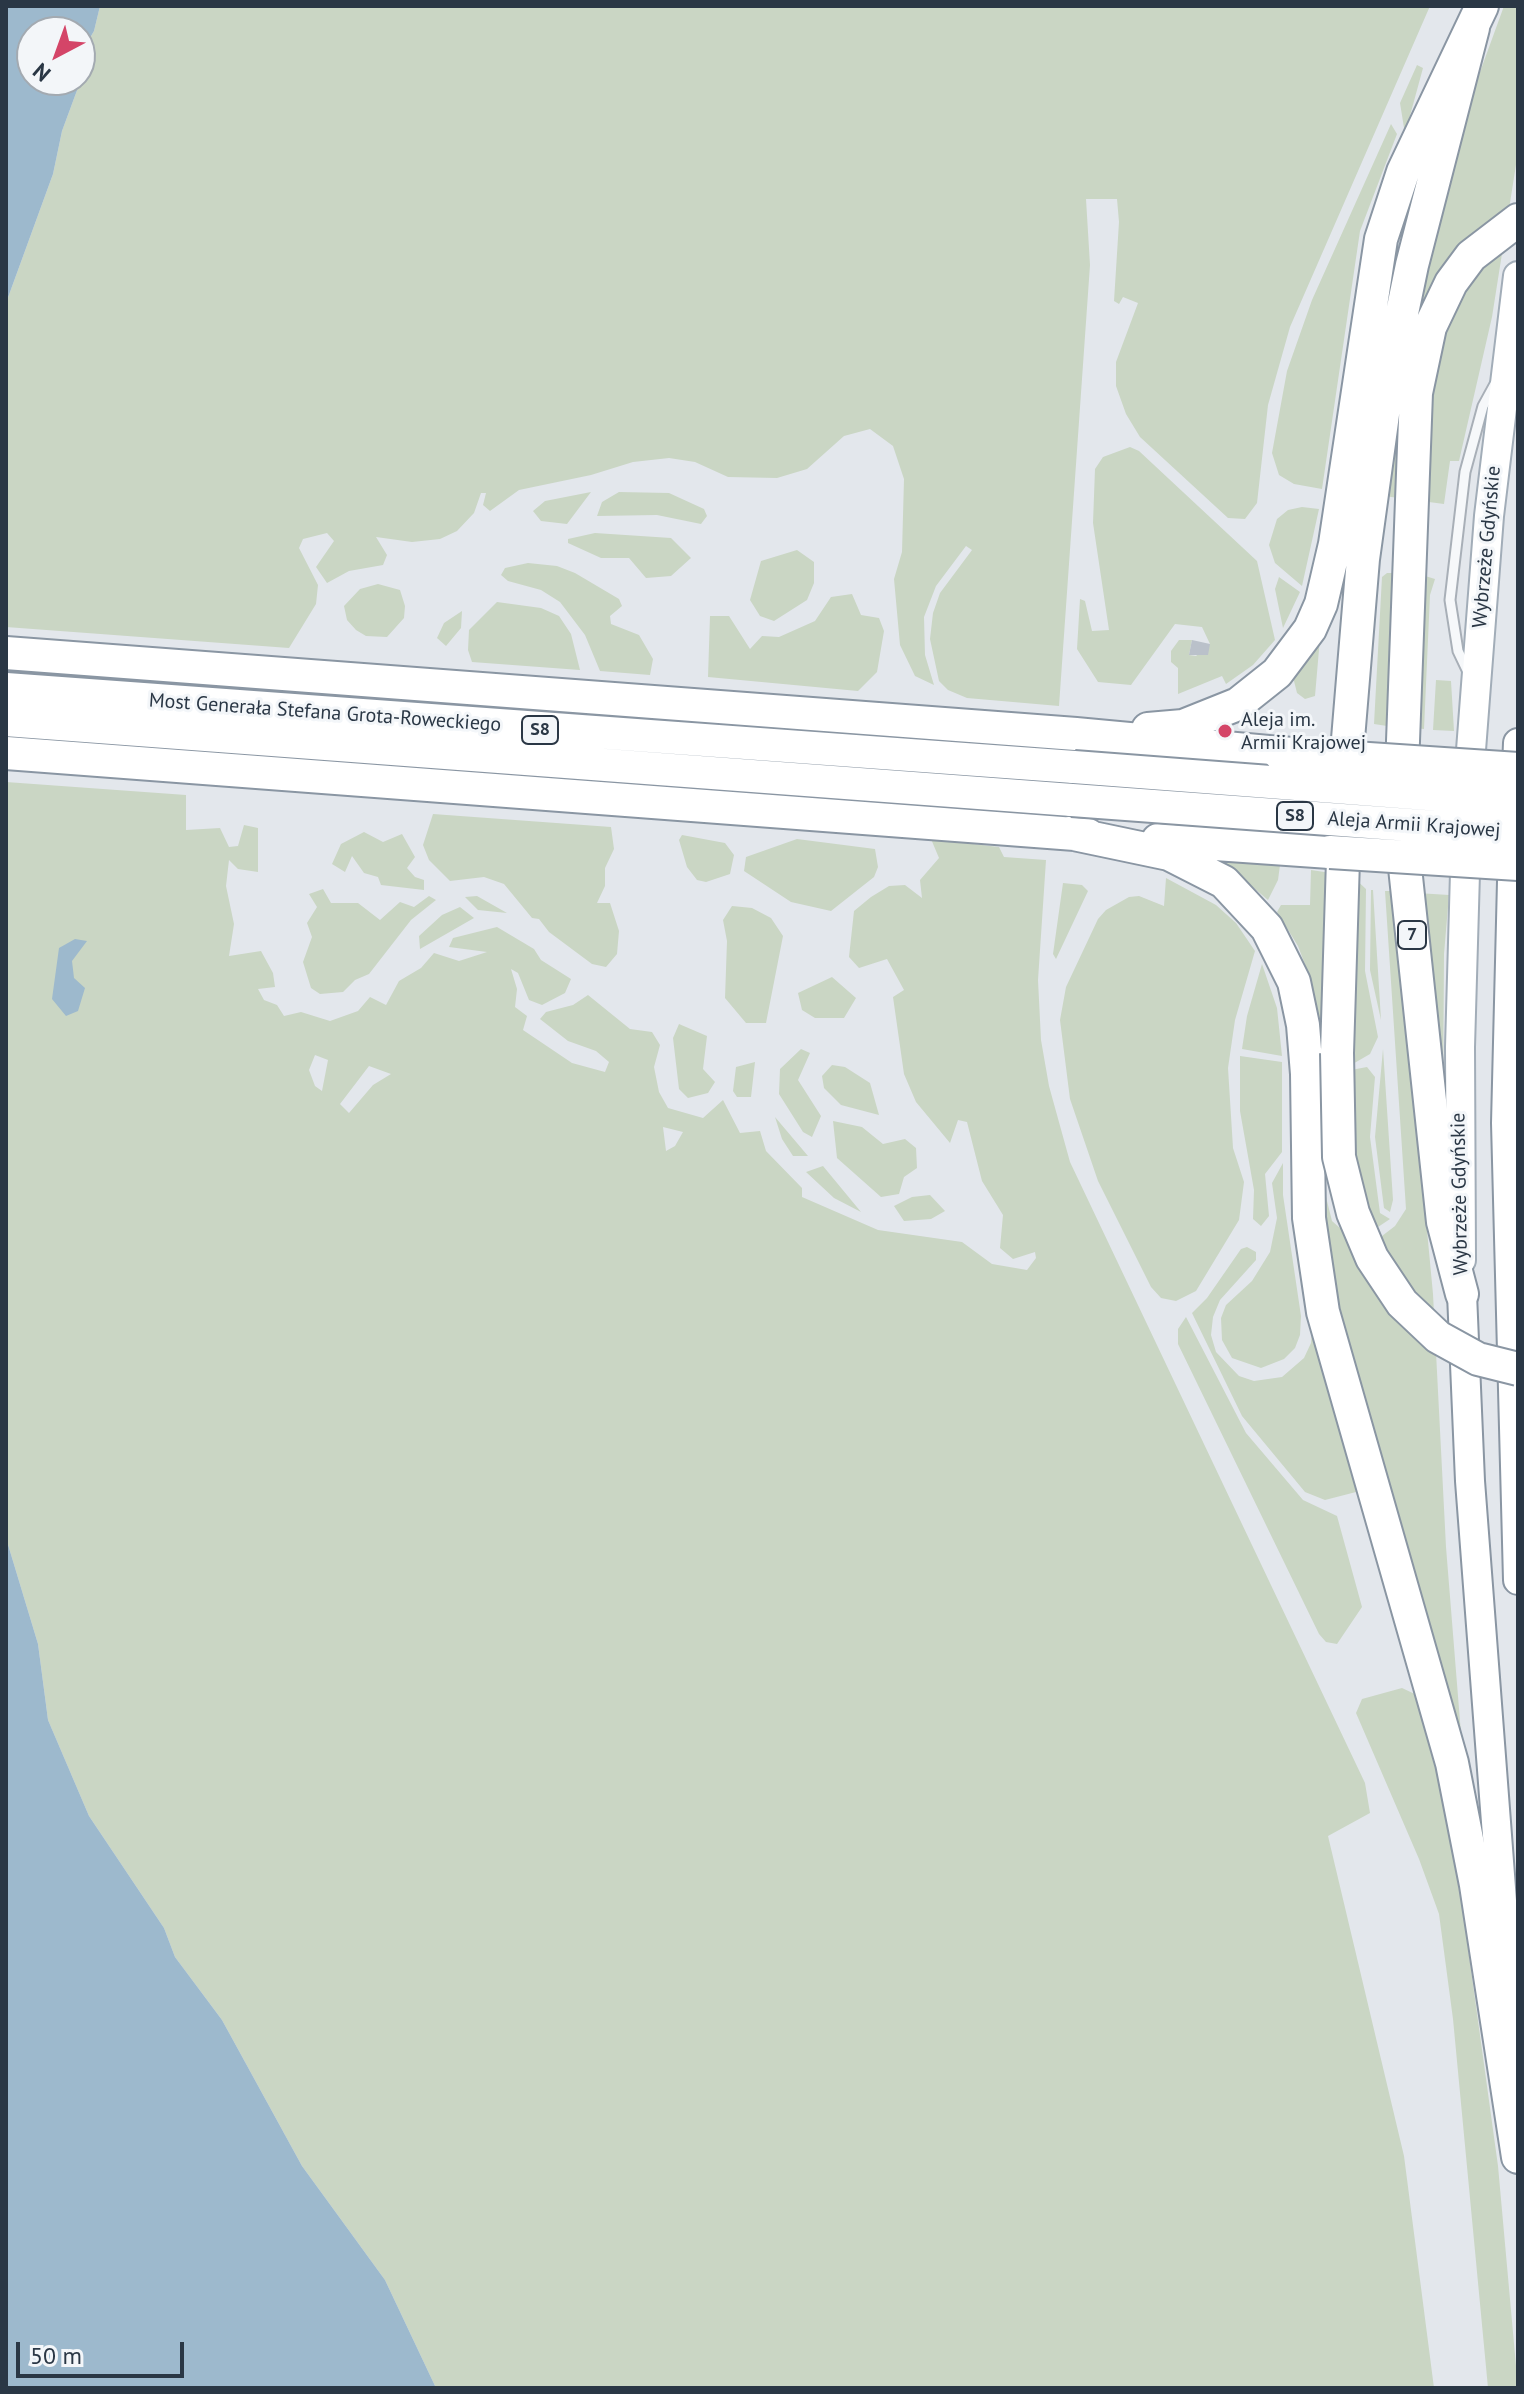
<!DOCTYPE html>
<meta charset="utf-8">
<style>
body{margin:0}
#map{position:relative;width:1524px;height:2394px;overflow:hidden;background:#e3e7ec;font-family:"PT Sans",sans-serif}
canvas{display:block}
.frame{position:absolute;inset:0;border:8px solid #2a3745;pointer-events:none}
.north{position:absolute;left:16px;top:16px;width:80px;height:80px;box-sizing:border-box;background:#f3f6f9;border:2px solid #a3aab1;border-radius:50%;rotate:221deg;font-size:22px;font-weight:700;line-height:32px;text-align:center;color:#2a3745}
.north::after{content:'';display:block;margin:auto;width:28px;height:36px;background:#d44568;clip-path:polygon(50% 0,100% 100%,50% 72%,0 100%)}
.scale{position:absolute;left:16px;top:2342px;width:168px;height:36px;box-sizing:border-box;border:4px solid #2a3745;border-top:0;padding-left:10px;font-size:24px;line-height:28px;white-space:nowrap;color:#2a3745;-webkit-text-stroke:6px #f3f6f9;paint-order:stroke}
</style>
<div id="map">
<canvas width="1524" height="2394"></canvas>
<div class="frame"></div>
<div class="north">N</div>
<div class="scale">50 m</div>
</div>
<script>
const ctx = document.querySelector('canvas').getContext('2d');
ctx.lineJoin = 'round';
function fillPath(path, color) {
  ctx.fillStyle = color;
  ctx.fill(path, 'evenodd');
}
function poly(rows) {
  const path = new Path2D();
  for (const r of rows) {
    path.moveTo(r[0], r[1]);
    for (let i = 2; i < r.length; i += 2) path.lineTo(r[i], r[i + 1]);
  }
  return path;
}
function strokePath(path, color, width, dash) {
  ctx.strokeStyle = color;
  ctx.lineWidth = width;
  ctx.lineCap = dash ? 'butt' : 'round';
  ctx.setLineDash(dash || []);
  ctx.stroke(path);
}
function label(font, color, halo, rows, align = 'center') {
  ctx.font = font + ' "PT Sans",sans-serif';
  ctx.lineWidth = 6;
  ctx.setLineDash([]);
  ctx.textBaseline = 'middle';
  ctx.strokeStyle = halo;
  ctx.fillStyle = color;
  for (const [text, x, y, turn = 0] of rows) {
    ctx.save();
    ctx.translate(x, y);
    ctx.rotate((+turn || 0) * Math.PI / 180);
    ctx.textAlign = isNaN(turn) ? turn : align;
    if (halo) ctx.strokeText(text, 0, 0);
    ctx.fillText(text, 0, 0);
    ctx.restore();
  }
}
fillPath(poly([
 [100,6,1430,6,1290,327,1268,405,1257,503,1245,519,1228,518,1140,437,1126,414,1116,386,1116,362,1138,303,1123,297,1119,304,1114,301,1119,222,1117,199,1086,199,1090,265,1059,706,967,698,948,690,939,681,930,639,933,613,940,593,972,550,966,546,936,586,924,617,925,655,934,685,915,676,900,645,894,579,902,552,904,479,893,446,870,429,844,436,807,469,777,478,728,477,695,462,669,458,633,462,591,475,519,490,490,511,483,505,486,493,481,493,474,513,457,531,440,539,412,542,376,537,387,555,383,565,349,571,327,583,316,567,334,541,327,533,303,539,299,548,318,585,316,604,289,648,6,627,6,303,53,174,62,131,79,85,84,48,94,31],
 [1504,6,1518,6,1518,152,1492,317,1459,461,1450,461,1444,504,1384,496,1407,347,1468,105],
 [1417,65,1423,68,1405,134,1400,103],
 [1391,124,1397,134,1360,231,1322,489,1294,484,1279,475,1272,453,1287,371,1312,300],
 [1130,447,1139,451,1257,561,1275,640,1253,665,1226,684,1222,676,1178,694,1178,668,1171,662,1171,651,1179,640,1192,640,1189,655,1196,656,1210,644,1202,627,1175,624,1131,685,1098,682,1077,649,1080,599,1085,601,1092,631,1109,630,1093,523,1095,469,1103,457],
 [591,492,567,524,541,521,533,511,545,501],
 [619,492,669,493,704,509,707,516,701,524,657,515,597,516,602,502],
 [1302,507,1319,509,1302,586,1275,563,1269,545,1277,519,1288,510],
 [595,533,671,538,691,558,671,576,646,578,629,558,601,558,568,543,568,539],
 [797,550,814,562,814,583,807,600,774,621,760,616,750,600,761,561],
 [528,563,557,566,575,573,619,599,622,606,610,616,611,624,639,635,653,659,650,675,600,671,585,635,560,602,541,590,508,581,501,575,505,568],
 [1387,573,1393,573,1393,686,1387,726,1374,724,1382,577],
 [1422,575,1435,579,1430,595,1424,729,1413,728],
 [1279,577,1300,592,1283,628,1275,589],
 [378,584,400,590,405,606,404,618,387,637,366,636,356,630,347,620,344,606,360,589],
 [852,594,861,615,879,618,884,631,877,672,858,691,708,677,710,616,729,616,750,649,762,636,779,637,815,621,831,597],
 [497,602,541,608,559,616,571,634,580,670,472,662,468,650,469,630],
 [462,611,461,628,446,646,437,638,444,623],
 [1320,638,1315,696,1305,699,1297,693,1293,677],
 [1436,680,1451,681,1454,731,1433,730],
 [6,782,186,795,186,830,220,828,229,847,238,846,244,825,258,828,258,872,238,869,229,860,226,886,234,924,229,956,261,951,273,973,275,987,258,989,264,1000,277,1005,284,1016,301,1012,330,1021,358,1011,370,997,386,1005,399,981,421,968,434,953,459,961,487,952,449,947,453,938,497,927,534,949,541,960,571,979,565,993,542,1005,529,1000,518,973,511,969,517,989,515,1007,527,1016,523,1030,572,1063,605,1072,609,1062,596,1051,568,1041,540,1019,546,1012,573,1005,588,995,630,1029,652,1032,660,1045,654,1067,659,1092,668,1108,703,1118,723,1100,740,1133,760,1131,766,1151,802,1188,802,1197,878,1230,962,1242,992,1264,1027,1270,1036,1258,1035,1252,1013,1259,1000,1248,1003,1215,982,1181,967,1122,958,1120,950,1143,916,1102,904,1074,893,997,904,990,887,959,859,968,849,957,854,911,871,897,889,886,905,885,922,898,920,880,939,858,931,839,999,847,1004,857,1046,860,1038,980,1041,1040,1049,1086,1070,1162,1365,1783,1370,1813,1328,1836,1404,2156,1434,2388,436,2388,385,2280,302,2166,222,2020,175,1957,164,1928,89,1816,48,1720,38,1644,6,1538],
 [315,1055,328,1060,322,1091,315,1086,309,1070],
 [369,1066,391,1074,373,1085,349,1113,340,1104],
 [663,1127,683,1132,675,1146,666,1151],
 [433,814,611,827,614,849,605,868,605,886,597,903,610,903,619,931,617,954,606,967,592,964,549,932,539,919,532,918,504,884,484,877,450,881,429,860,423,845],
 [364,832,383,842,402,834,415,857,407,868,415,877,424,880,424,890,381,885,378,877,364,873,352,856,345,872,332,864,341,844],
 [682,835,725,843,734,855,730,874,706,882,697,880,687,867,679,840],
 [797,839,875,849,878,867,874,877,831,911,791,902,744,871,746,857],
 [1222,856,1280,865,1278,880,1268,900,1221,860],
 [1311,870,1331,873,1323,959,1322,1054,1309,975,1298,946,1277,912,1281,905,1310,905],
 [1351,875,1366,889,1365,971,1378,1037,1370,1054,1351,1065],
 [1166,878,1216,905,1236,923,1255,951,1235,1020,1228,1068,1233,1148,1244,1182,1239,1220,1196,1291,1176,1301,1161,1298,1151,1287,1098,1181,1070,1099,1060,1020,1066,987,1098,919,1106,910,1129,897,1139,896,1164,906],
 [1063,883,1082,885,1088,891,1056,959,1053,954],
 [323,889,331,903,358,903,380,920,400,902,414,907,429,896,436,900,411,920,369,974,355,980,343,992,320,994,311,988,303,962,312,937,307,923,317,907,309,894],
 [1371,890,1373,890,1381,1020,1370,970],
 [1385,891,1395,891,1433,1294,1446,1547,1462,1746,1339,1331,1326,1244,1323,1185,1332,1221,1349,1236,1382,1236,1395,1226,1406,1209],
 [1417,893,1449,895,1444,954,1443,1105],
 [477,896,507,913,478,910,465,897],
 [732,906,752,908,771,918,783,936,766,1023,746,1023,725,998,727,941,723,920],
 [460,907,474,918,420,949,419,936,442,915],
 [1262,964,1277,1008,1282,1056,1242,1049,1247,1016],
 [832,977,856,998,844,1018,815,1018,802,1010,798,993],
 [679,1024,707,1036,703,1069,715,1082,708,1093,688,1098,679,1089,673,1038],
 [801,1049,810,1053,798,1080,821,1116,812,1137,803,1132,779,1094,780,1069],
 [1383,1049,1393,1200,1390,1212,1384,1208,1375,1137],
 [1240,1056,1282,1062,1282,1152,1265,1174,1269,1216,1261,1226,1253,1219,1254,1190,1240,1111],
 [755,1062,751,1097,737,1097,733,1091,736,1067],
 [832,1065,845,1067,870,1083,879,1115,841,1105,824,1088,822,1076],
 [1367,1067,1375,1077,1370,1137,1380,1213,1390,1219,1375,1229,1353,1149,1351,1070],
 [775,1117,808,1156,793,1156,782,1139],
 [833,1121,862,1127,883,1144,905,1139,916,1148,917,1168,904,1177,899,1194,881,1197,837,1158],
 [1283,1163,1283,1195,1301,1316,1300,1335,1295,1348,1284,1359,1261,1368,1232,1358,1222,1340,1221,1318,1226,1305,1252,1281,1270,1252,1277,1218,1272,1183],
 [823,1166,861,1212,834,1198,806,1172],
 [930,1195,945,1211,931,1219,904,1221,894,1206,912,1197],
 [1247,1247,1256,1252,1256,1260,1220,1300,1213,1317,1211,1335,1216,1352,1239,1376,1254,1381,1282,1377,1304,1358,1311,1343,1313,1314,1347,1439,1356,1492,1325,1500,1305,1492,1242,1416,1192,1313,1207,1298,1241,1249],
 [1186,1317,1246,1433,1303,1500,1337,1516,1362,1607,1337,1644,1326,1642,1319,1634,1178,1344,1178,1329],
 [1402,1688,1419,1696,1439,1767,1457,1868,1498,2166,1518,2388,1488,2388,1453,2019,1439,1914,1419,1859,1356,1713,1362,1699]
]), '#cad6c4');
fillPath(poly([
 [6,6,100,6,94,31,84,48,79,85,62,131,53,174,6,303],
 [32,32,80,32,80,80,32,80],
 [75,939,87,941,72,961,74,978,85,988,78,1011,66,1016,52,999,59,948],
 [6,1538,38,1644,48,1720,89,1816,164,1928,175,1957,222,2020,302,2166,385,2280,436,2388,6,2388]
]), '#9db9cd');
fillPath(poly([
 [1192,640,1210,644,1208,655,1189,655]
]), '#bac1ca');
const service = poly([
 [1468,672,1458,651,1450,600,1465,472,1483,406,1495,384]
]);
const primary = poly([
 [1468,789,1489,516,1518,276],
 [1461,1260,1460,1047,1466,838]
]);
const trunk = poly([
 [1516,791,1518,743],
 [1513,841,1506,1123,1518,1580],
 [1462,1294,1470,1481,1512,2032]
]);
const motorway = poly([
 [6,653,1076,734,1279,753],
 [6,689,1074,767],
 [6,720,1072,800],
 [1148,729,1183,726,1238,704,1277,673,1310,629,1321,604,1335,544,1381,239,1403,172,1482,6],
 [6,753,1088,835],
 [1069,833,1169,854,1224,882,1267,928,1294,982,1303,1025,1307,1074,1309,1218,1323,1312,1452,1763,1476,1885,1518,2157],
 [1158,840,1330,852],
 [1337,1053,1346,763,1363,559,1387,385,1412,265,1473,28],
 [1462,1294,1443,1222,1400,821,1416,393,1430,327,1451,283,1471,256,1518,220]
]);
strokePath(service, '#a8afb7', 13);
strokePath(primary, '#a2adb8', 32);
strokePath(trunk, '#8a96a3', 32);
strokePath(motorway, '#8a96a3', 36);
strokePath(service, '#f6f8fa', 9);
strokePath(primary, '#fff', 28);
strokePath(trunk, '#fff', 28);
strokePath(motorway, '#fff', 32);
const motorwayBridge = poly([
 [1279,753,1518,769],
 [1074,767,1518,801],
 [1072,800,1518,833],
 [1330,852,1518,864],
 [1337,1053,1339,1157,1353,1213,1372,1258,1402,1303,1438,1337,1478,1359,1518,1369]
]);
strokePath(motorwayBridge, '#8a96a3', 36, []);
strokePath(motorwayBridge, '#fff', 32);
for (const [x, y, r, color] of [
 [1225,731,8,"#d44568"]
]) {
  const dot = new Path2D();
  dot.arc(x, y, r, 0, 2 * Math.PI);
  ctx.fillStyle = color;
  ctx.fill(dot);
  strokePath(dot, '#f3f6f9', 3);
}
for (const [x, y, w] of [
 [540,730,36],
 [1295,816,36],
 [1412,935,28]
]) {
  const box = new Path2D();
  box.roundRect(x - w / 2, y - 14, w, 28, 6);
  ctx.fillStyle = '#f3f6f9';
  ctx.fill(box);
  strokePath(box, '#2a3745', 2);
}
label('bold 18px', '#2a3745', null, [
 ["S8",540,730],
 ["S8",1295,816],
 ["7",1412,935]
]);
label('20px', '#2a3745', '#f3f6f9', [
 ["Wybrzeże Gdyńskie",1487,547,-85],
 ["Most Generała Stefana Grota-Roweckiego",325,713,4],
 ["Aleja Armii Krajowej",1414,825,4],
 ["Wybrzeże Gdyńskie",1460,1194,-91]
]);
label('20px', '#2a3745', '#f3f6f9', [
 ["Aleja im.",1241,720],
 ["Armii Krajowej",1241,743]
], 'left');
</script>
